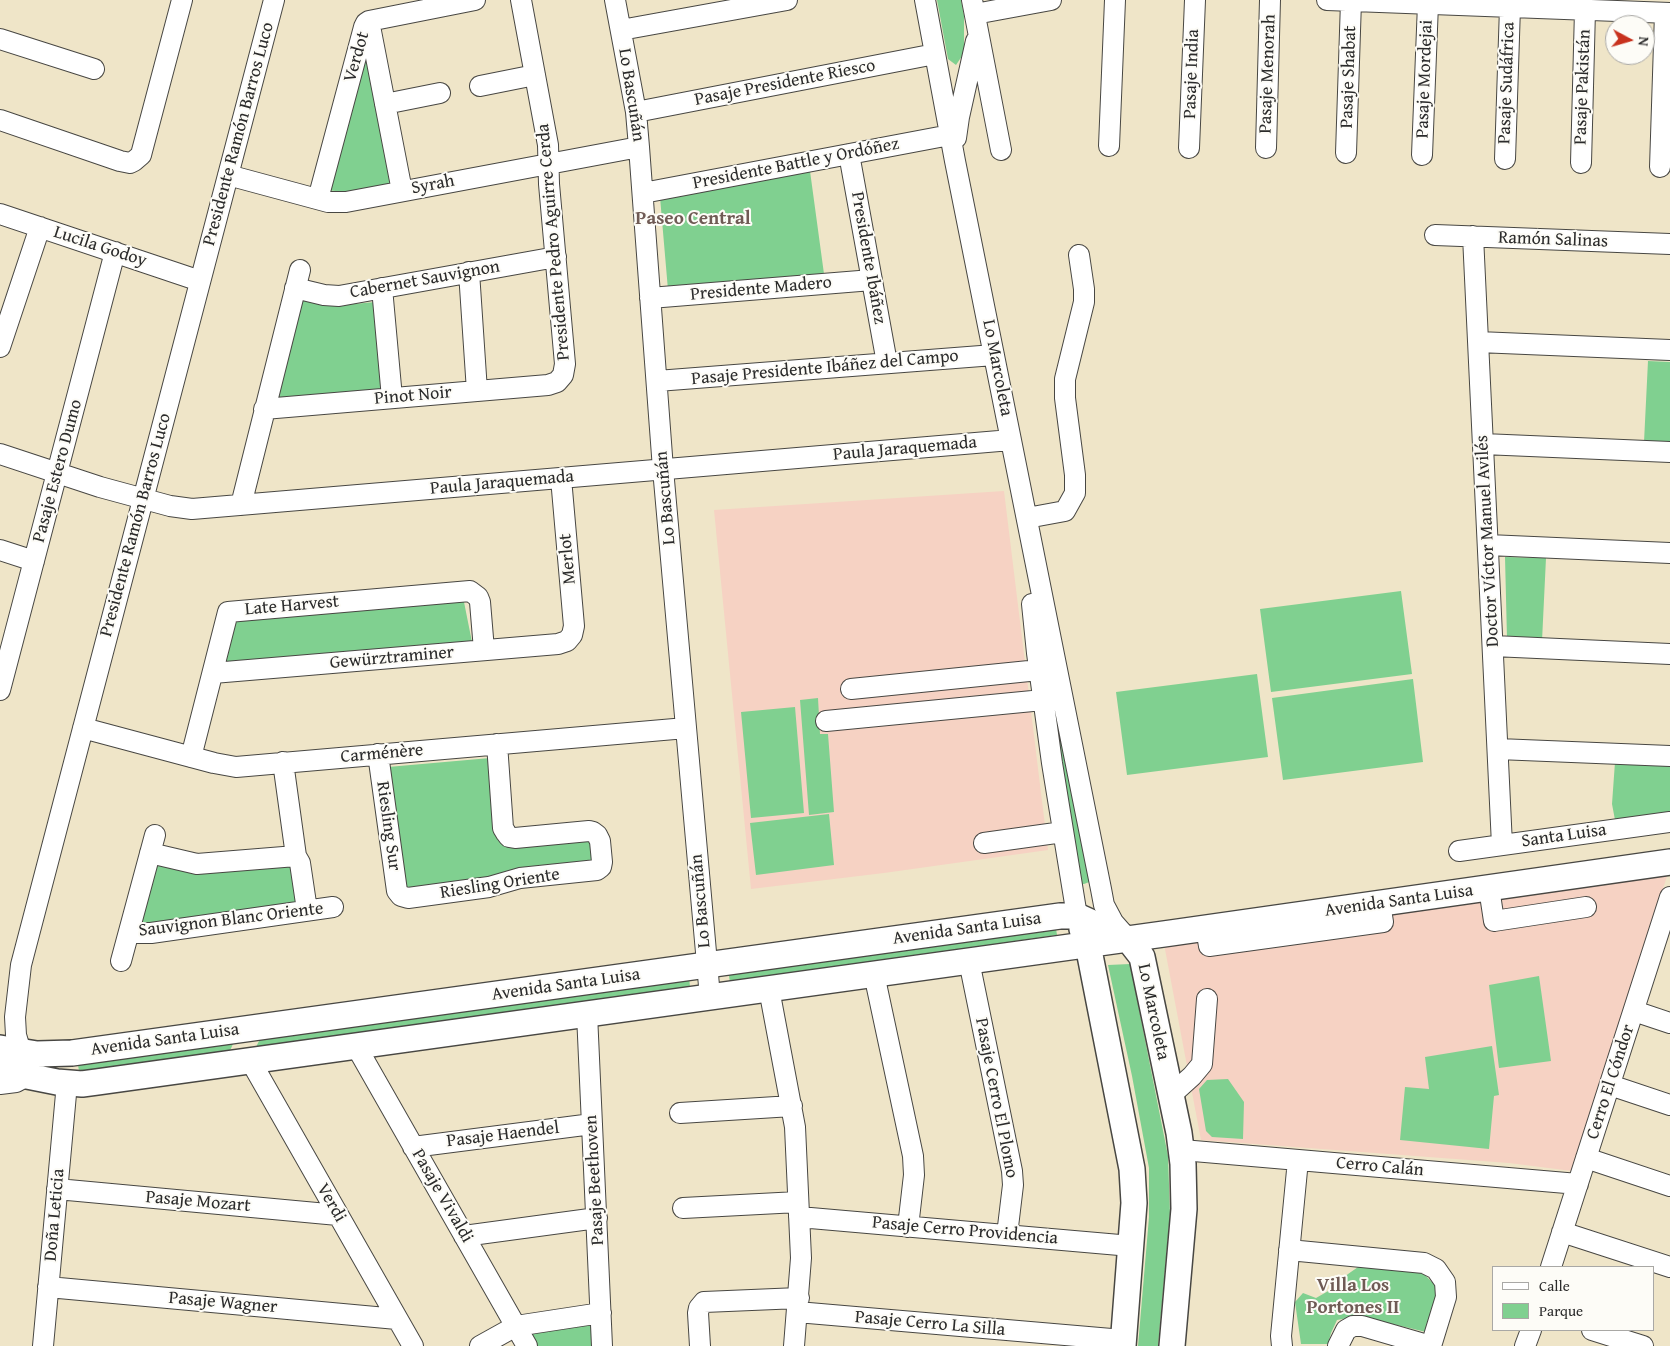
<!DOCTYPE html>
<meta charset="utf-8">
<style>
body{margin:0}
#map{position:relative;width:1670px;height:1346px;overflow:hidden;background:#efe5c8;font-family:"Gentium Book Plus",serif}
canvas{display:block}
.legend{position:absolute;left:1492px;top:1266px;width:162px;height:65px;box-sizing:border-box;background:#fdfcf7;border:1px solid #a9a8a5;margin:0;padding:6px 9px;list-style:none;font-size:15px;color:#2b2b2b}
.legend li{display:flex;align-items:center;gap:10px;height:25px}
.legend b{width:25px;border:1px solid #a9a8a5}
.north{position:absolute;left:1605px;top:15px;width:50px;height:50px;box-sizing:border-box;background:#fdfcf7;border:1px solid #a9a8a5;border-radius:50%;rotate:96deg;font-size:14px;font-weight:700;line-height:20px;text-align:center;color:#2b2b2b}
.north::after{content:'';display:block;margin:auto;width:18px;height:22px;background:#c8321e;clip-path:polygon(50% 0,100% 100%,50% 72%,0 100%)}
</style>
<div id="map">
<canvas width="1670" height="1346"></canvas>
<ul class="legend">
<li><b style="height:6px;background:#fff"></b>Calle</li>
<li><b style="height:14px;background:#80d090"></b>Parque</li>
</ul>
<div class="north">N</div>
</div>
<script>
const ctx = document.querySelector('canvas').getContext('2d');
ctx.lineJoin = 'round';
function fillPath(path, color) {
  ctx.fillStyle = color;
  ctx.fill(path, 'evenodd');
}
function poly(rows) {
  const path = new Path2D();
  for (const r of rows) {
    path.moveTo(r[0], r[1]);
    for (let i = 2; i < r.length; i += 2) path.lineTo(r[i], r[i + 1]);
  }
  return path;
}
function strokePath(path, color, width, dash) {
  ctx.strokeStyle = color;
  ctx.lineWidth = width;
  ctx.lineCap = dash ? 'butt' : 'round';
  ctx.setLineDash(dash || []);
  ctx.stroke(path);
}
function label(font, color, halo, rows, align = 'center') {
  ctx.font = font + ' "Gentium Book Plus",serif';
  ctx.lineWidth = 4;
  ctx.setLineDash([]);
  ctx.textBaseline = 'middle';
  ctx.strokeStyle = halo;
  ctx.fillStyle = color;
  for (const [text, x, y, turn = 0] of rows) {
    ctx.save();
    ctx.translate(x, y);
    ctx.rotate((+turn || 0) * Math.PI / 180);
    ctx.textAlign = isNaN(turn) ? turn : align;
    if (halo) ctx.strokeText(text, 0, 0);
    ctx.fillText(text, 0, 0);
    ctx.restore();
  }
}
fillPath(poly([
 [1004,491,1048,850,884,873,751,889,714,510],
 [1669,870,1572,1171,1509,1163,1201,1140,1164,944]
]), '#f6d2c3');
fillPath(poly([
 [937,0,961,0,964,15,964,53,956,65,948,59],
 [365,40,395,183,346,192,325,190],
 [810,171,824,274,668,290,660,197],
 [302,298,332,306,375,302,386,390,275,400],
 [1648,361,1670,362,1670,443,1644,442],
 [1505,557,1546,558,1542,641,1507,639],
 [1401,591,1412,674,1271,692,1260,609],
 [463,597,472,642,221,665,237,616],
 [1257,674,1268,757,1127,775,1116,692],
 [1050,676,1092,881,1084,884,1081,884,1076,859],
 [1413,679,1423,762,1283,780,1272,698],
 [818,698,820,734,828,734,834,812,809,815,800,700],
 [795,707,804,813,751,818,741,712],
 [490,758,493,760,500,842,592,835,598,862,406,893,388,767],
 [1615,762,1670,764,1670,813,1615,820,1612,804],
 [829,814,834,865,756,875,750,823],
 [289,861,301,901,139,929,153,862],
 [1055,922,1057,935,730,983,728,969],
 [1130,964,1168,1156,1170,1213,1158,1346,1138,1346,1149,1217,1149,1168,1132,1076,1108,965],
 [689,974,690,988,256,1047,263,1033],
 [1539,976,1551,1061,1499,1068,1489,985],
 [236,1037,229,1053,84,1073,79,1071,78,1065,78,1059],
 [1492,1046,1499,1095,1494,1096,1489,1149,1400,1140,1405,1087,1429,1089,1425,1057],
 [1228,1079,1244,1102,1243,1139,1212,1137,1206,1131,1199,1089,1207,1080],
 [1361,1265,1420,1270,1435,1285,1439,1298,1426,1332,1359,1316,1337,1320,1331,1333,1328,1344,1301,1344,1295,1302,1303,1293,1316,1298,1330,1290,1348,1274],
 [598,1319,598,1346,536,1346,528,1331]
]), '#80d090');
const minor = poly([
 [615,0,636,112,639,147,663,469,710,997],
 [925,0,955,161,1101,889,1104,905,1113,922,1128,939],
 [972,0,1001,150],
 [1327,0,1670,13],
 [975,14,1051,0],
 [369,21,402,191],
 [621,30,787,0],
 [0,39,94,69],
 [480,86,535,75],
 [385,104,440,93],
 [636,112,935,54],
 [0,120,120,161,130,163,134,161,141,155,142,151,182,0],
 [956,138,959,117,976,41],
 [1109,146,1115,0],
 [1189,148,1195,0],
 [1266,148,1270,0],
 [1346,153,1351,1],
 [849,154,887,363],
 [1422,155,1428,4],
 [1505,159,1510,7],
 [1581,163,1585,10],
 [1660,167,1665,13],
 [228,175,328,202,346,202,639,147],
 [643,193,950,135],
 [318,199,364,27,366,23,369,21,475,0],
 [0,214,200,281],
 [1435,235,1670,244],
 [1473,236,1502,845],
 [469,272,477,391],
 [295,288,324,295,339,296,556,257],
 [382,288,392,398],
 [650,298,872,280],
 [1478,342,1670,350],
 [0,347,40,227],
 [657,381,994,355],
 [264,409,548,385,557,382,563,375,565,364,549,184,548,145,521,0],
 [1483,444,1670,452],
 [0,454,100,487,170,506,192,509,1011,440],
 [241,505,300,270],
 [1027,518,1065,511,1075,493,1075,475,1065,398,1065,379,1084,302,1084,289,1079,255],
 [1488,545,1670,553],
 [0,550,34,561],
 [1032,604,1037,653,1052,763,1077,916],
 [1493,646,1670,654],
 [213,673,558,644,567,641,572,635,574,626,561,478],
 [851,689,1039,670],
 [0,690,115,252],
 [826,721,1043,700],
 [83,728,214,763,236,767,686,728],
 [1498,749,1670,756],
 [378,754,397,891,401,896,408,898,489,887,520,878,597,870,601,867,602,862,600,841,597,835,593,832,589,831,515,838,509,837,506,833,503,828,497,744],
 [191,757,228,612,470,591,478,597,480,602,484,650],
 [283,762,296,856,300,863,307,910],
 [984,843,1063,832],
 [1459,851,1670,822],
 [150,853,197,864,296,856],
 [1489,888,1494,921,1586,907],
 [1206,928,1209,946,1383,922,1380,903],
 [129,933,151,933,333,907],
 [121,961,155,835],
 [969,961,1012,1171,1013,1185,1007,1235],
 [874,974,913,1156,914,1175,908,1227],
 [769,989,795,1127,801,1258,794,1346],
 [1634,1011,1670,1023],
 [587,1014,602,1346],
 [356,1046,527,1346],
 [21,1052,16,1035,15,1017,21,965,274,0],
 [250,1060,413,1346],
 [0,1084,16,1082,27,1076],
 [1610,1085,1670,1105],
 [1171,1095,1192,1076,1202,1064,1207,999],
 [680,1113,792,1106],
 [413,1147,592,1124],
 [1182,1150,1578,1184],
 [1586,1158,1670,1186],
 [57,1189,338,1215],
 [683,1208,798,1202],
 [799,1217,1131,1246],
 [1562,1232,1670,1267],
 [464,1236,597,1218],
 [1289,1250,1424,1263,1436,1269,1445,1282,1446,1297,1431,1346,1362,1326,1353,1326,1346,1330,1338,1346],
 [1551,1267,1670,897],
 [48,1287,397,1319],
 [797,1312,1123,1340],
 [1592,1330,1643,1346],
 [43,1346,67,1083],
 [480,1346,516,1326,601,1313],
 [700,1346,698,1313,699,1308,704,1302,799,1298],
 [1282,1346,1281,1336,1298,1160],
 [1525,1346,1531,1330]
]);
const major = poly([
 [1082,929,1088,945,1132,1169,1134,1203,1123,1346],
 [0,1048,37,1054,72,1053,1060,916,1077,916,1128,939,1142,957,1179,1133,1183,1164,1184,1209,1172,1346],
 [0,1064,27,1076,57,1082,82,1084,97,1082,1171,933,1670,862]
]);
strokePath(minor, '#484743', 22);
strokePath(major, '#484743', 28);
strokePath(minor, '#fff', 20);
strokePath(major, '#fff', 25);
label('18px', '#2b2b2b', '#fdfcf7', [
 ["Verdot",357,57,-74],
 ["Pasaje India",1192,74,-88],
 ["Pasaje Menorah",1268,74,-88],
 ["Pasaje Shabat",1349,77,-88],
 ["Pasaje Mordejai",1425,79,-88],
 ["Pasaje Presidente Riesco",785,83,-11],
 ["Pasaje Sudáfrica",1507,83,-88],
 ["Pasaje Pakistán",1583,87,-88],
 ["Lo Bascuñán",631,95,81],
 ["Presidente Ramón Barros Luco",239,134,-75],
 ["Presidente Battle y Ordóñez",796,164,-11],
 ["Syrah",433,185,-11],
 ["Ramón Salinas",1553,240,2],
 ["Presidente Pedro Aguirre Cerda",554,242,-95],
 ["Lucila Godoy",100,247,18],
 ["Presidente Ibáñez",868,258,80],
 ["Cabernet Sauvignon",425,280,-10],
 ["Presidente Madero",761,289,-5],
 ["Pasaje Presidente Ibáñez del Campo",825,368,-5],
 ["Lo Marcoleta",997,368,79],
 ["Pinot Noir",413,396,-5],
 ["Paula Jaraquemada",905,449,-5],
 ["Pasaje Estero Dumo",58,471,-75],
 ["Paula Jaraquemada",502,483,-5],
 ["Lo Bascuñán",666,498,-95],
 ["Presidente Ramón Barros Luco",136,525,-75],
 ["Doctor Víctor Manuel Avilés",1488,541,-93],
 ["Merlot",568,559,-95],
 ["Late Harvest",292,606,-5],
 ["Gewürztraminer",392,658,-5],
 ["Carménère",382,754,-5],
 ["Riesling Sur",388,826,82],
 ["Santa Luisa",1564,836,-8],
 ["Riesling Oriente",500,884,-9],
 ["Lo Bascuñán",701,901,-95],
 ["Avenida Santa Luisa",1399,901,-8],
 ["Sauvignon Blanc Oriente",231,920,-7],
 ["Avenida Santa Luisa",967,929,-8],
 ["Avenida Santa Luisa",566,985,-8],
 ["Lo Marcoleta",1153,1012,78],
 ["Avenida Santa Luisa",165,1040,-8],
 ["Cerro El Cóndor",1611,1082,-72],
 ["Pasaje Cerro El Plomo",996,1098,79],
 ["Pasaje Haendel",503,1135,-7],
 ["Cerro Calán",1380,1167,5],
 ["Pasaje Beethoven",595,1180,-93],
 ["Pasaje Vivaldi",442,1196,60],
 ["Pasaje Mozart",198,1202,5],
 ["Verdi",331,1203,60],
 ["Doña Leticia",55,1215,-85],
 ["Pasaje Cerro Providencia",965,1231,5],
 ["Pasaje Wagner",223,1303,5],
 ["Pasaje Cerro La Silla",930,1324,5]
]);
label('bold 19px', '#6f5a54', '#fdfcf7', [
 ["Paseo Central",693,219],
 ["Villa Los",1353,1286],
 ["Portones II",1353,1308]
]);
</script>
